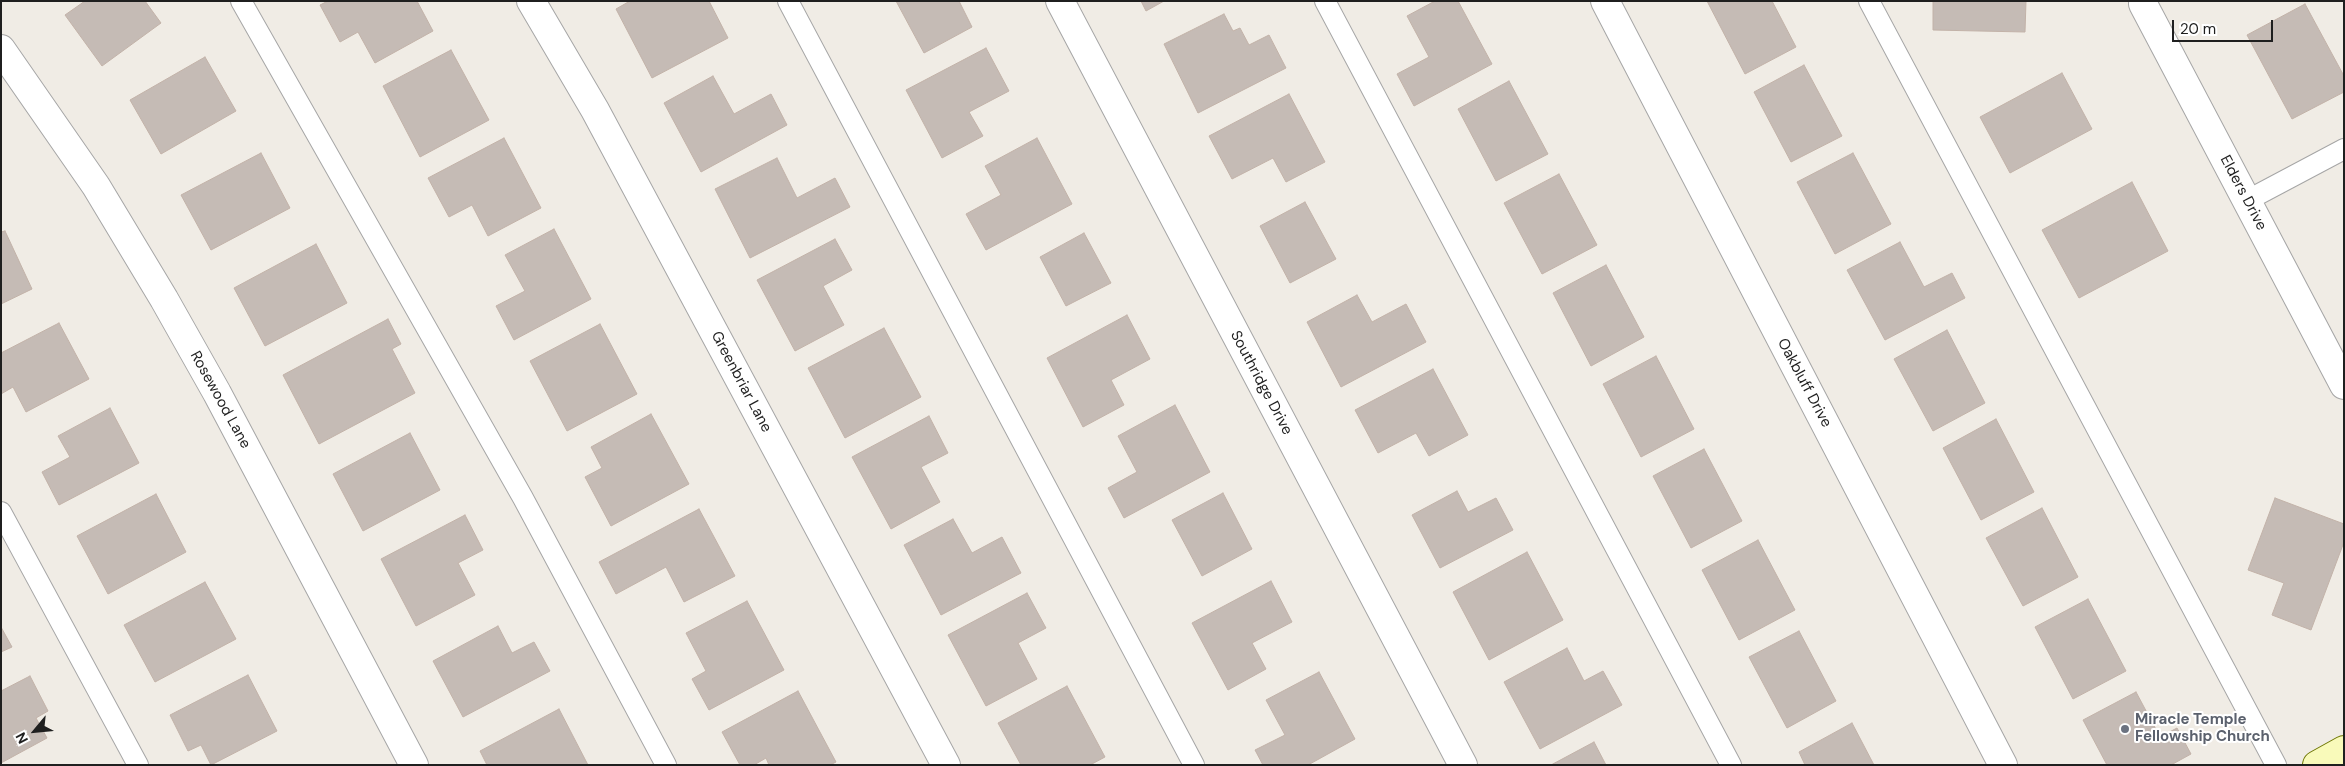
<!DOCTYPE html>
<style>
body{margin:0}
#map{position:relative;width:2345px;height:766px;overflow:hidden;background:#f0ece5;font-family:"DM Sans",sans-serif}
canvas{display:block}
.frame{position:absolute;inset:0;border:2px solid #1f1f1f;pointer-events:none}
.north{position:absolute;left:10px;top:706px;width:50px;height:50px;-webkit-text-stroke:4px #fff;paint-order:stroke;rotate:242deg;font-size:14px;font-weight:700;line-height:20px;text-align:center;color:#1f1f1f}
.north::after{content:'';display:block;margin:auto;width:18px;height:22px;background:#1f1f1f;clip-path:polygon(50% 0,100% 100%,50% 72%,0 100%)}
.scale{position:absolute;left:2172px;top:20px;width:101px;height:22px;box-sizing:border-box;border:2px solid #1f1f1f;border-top:0;padding-left:6px;font-size:15px;line-height:18px;white-space:nowrap;color:#1f1f1f;-webkit-text-stroke:4px #fff;paint-order:stroke}
</style>
<div id="map">
<canvas width="2345" height="766"></canvas>
<div class="frame"></div>
<div class="north">N</div>
<div class="scale">20 m</div>
</div>
<script>
const ctx = document.querySelector('canvas').getContext('2d');
ctx.lineJoin = 'round';
function fillPath(path, color) {
  ctx.fillStyle = color;
  ctx.fill(path, 'evenodd');
}
function poly(rows) {
  const path = new Path2D();
  for (const r of rows) {
    path.moveTo(r[0], r[1]);
    for (let i = 2; i < r.length; i += 2) path.lineTo(r[i], r[i + 1]);
  }
  return path;
}
function strokePath(path, color, width, dash) {
  ctx.strokeStyle = color;
  ctx.lineWidth = width;
  ctx.lineCap = dash ? 'butt' : 'round';
  ctx.setLineDash(dash || []);
  ctx.stroke(path);
}
function label(font, color, halo, rows, align = 'center') {
  ctx.font = font + ' "DM Sans",sans-serif';
  ctx.lineWidth = 4;
  ctx.setLineDash([]);
  ctx.textBaseline = 'middle';
  ctx.strokeStyle = halo;
  ctx.fillStyle = color;
  for (const [text, x, y, turn = 0] of rows) {
    ctx.save();
    ctx.translate(x, y);
    ctx.rotate((+turn || 0) * Math.PI / 180);
    ctx.textAlign = isNaN(turn) ? turn : align;
    if (halo) ctx.strokeText(text, 0, 0);
    ctx.fillText(text, 0, 0);
    ctx.restore();
  }
}
const building = poly([
 [85,1,145,1,161,23,102,66,65,15,85,1],
 [328,1,417,1,433,31,375,63,358,32,340,42,320,5,328,1],
 [630,1,709,1,728,38,652,78,616,9,630,1],
 [896,1,959,1,972,27,924,53,896,1],
 [1141,1,1164,1,1146,11,1141,1],
 [1435,1,1458,1,1492,64,1414,106,1397,74,1429,57,1407,16,1435,1],
 [1707,1,1772,1,1796,47,1745,74,1707,1],
 [1933,1,2026,1,2025,32,1933,30,1933,1],
 [2305,4,2344,76,2344,92,2292,119,2247,35,2305,4],
 [1224,14,1233,31,1240,28,1249,45,1269,35,1286,68,1198,113,1164,44,1224,14],
 [986,48,1009,91,969,112,983,136,942,158,906,90,986,48],
 [451,50,489,120,420,157,383,86,451,50],
 [205,57,236,111,161,154,130,100,205,57],
 [1804,65,1842,136,1791,162,1754,92,1804,65],
 [2062,73,2092,129,2010,173,1980,117,2062,73],
 [713,76,734,114,771,94,787,125,701,172,664,103,713,76],
 [1509,81,1548,154,1496,181,1458,109,1509,81],
 [1289,94,1325,162,1286,182,1273,158,1232,179,1209,136,1289,94],
 [504,138,541,208,488,236,472,205,449,217,428,178,504,138],
 [1037,138,1072,204,986,250,966,214,1001,195,985,166,1037,138],
 [261,153,290,208,211,250,181,195,261,153],
 [1853,153,1891,224,1835,254,1797,182,1853,153],
 [777,158,797,198,835,178,850,207,750,258,715,189,777,158],
 [1559,174,1597,245,1542,274,1504,203,1559,174],
 [2132,182,2168,251,2079,298,2042,230,2132,182],
 [1305,202,1336,259,1290,283,1260,226,1305,202],
 [554,229,591,299,514,340,496,306,525,291,505,255,554,229],
 [5,231,32,289,1,304,1,232,5,231],
 [1084,233,1111,283,1066,306,1040,257,1084,233],
 [835,239,852,270,823,286,844,325,795,351,757,280,835,239],
 [1900,242,1924,287,1952,273,1965,298,1885,340,1847,270,1900,242],
 [316,244,347,303,265,346,234,288,316,244],
 [1606,265,1644,337,1591,366,1553,293,1606,265],
 [1357,295,1372,322,1406,304,1426,342,1341,387,1307,322,1357,295],
 [1127,315,1150,359,1111,380,1124,405,1083,427,1047,358,1127,315],
 [388,319,401,344,392,349,415,393,319,444,283,375,388,319],
 [59,323,89,379,26,412,13,387,1,394,1,353,59,323],
 [600,324,637,394,567,431,530,361,600,324],
 [884,328,921,397,845,438,808,368,884,328],
 [1947,330,1985,403,1933,431,1894,359,1947,330],
 [1656,356,1694,429,1641,457,1603,384,1656,356],
 [1433,369,1468,435,1429,456,1416,433,1378,453,1355,410,1433,369],
 [1175,405,1210,472,1124,518,1108,488,1137,472,1118,436,1175,405],
 [110,408,139,463,59,505,42,472,70,457,58,436,110,408],
 [651,414,689,484,611,526,585,477,602,468,591,447,651,414],
 [929,416,948,453,921,467,940,502,891,529,852,457,929,416],
 [1996,419,2034,492,1981,520,1943,448,1996,419],
 [410,433,440,490,363,531,333,474,410,433],
 [1704,449,1742,521,1691,548,1653,476,1704,449],
 [1457,491,1468,512,1496,498,1513,530,1440,568,1412,515,1457,491],
 [1223,493,1252,549,1202,576,1172,520,1223,493],
 [156,494,186,552,108,594,77,536,156,494],
 [2275,498,2344,524,2344,542,2311,630,2272,615,2284,583,2248,570,2275,498],
 [2042,508,2078,577,2023,606,1986,538,2042,508],
 [699,509,735,576,684,602,666,567,616,594,599,562,699,509],
 [465,515,483,550,458,563,475,595,416,626,381,559,465,515],
 [953,519,972,553,1002,537,1021,573,941,615,904,545,953,519],
 [1758,540,1795,610,1739,640,1702,570,1758,540],
 [1527,552,1563,620,1489,660,1453,592,1527,552],
 [1271,581,1292,622,1252,643,1266,669,1228,690,1192,623,1271,581],
 [205,582,236,639,155,682,124,625,205,582],
 [1027,593,1046,628,1018,643,1037,679,986,706,948,635,1027,593],
 [2088,599,2126,671,2073,699,2035,627,2088,599],
 [747,601,784,670,709,710,692,679,706,671,686,633,747,601],
 [498,626,512,653,534,642,550,671,463,717,433,661,498,626],
 [1,627,12,647,1,652,1,627],
 [1799,631,1836,701,1787,728,1749,657,1799,631],
 [1567,648,1584,681,1603,671,1622,705,1540,749,1504,682,1567,648],
 [1319,672,1355,739,1308,765,1263,765,1255,750,1285,735,1266,700,1319,672],
 [248,675,277,731,211,765,201,745,188,751,170,715,248,675],
 [30,676,48,711,36,718,47,738,1,763,1,691,30,676],
 [1067,686,1105,757,1090,765,1021,765,998,723,1067,686],
 [798,691,836,762,830,765,769,765,766,758,754,765,740,765,722,732,798,691],
 [2136,692,2160,737,2177,728,2191,754,2171,765,2107,765,2083,720,2136,692],
 [559,709,588,765,487,765,480,751,559,709],
 [1852,723,1874,765,1805,765,1799,752,1852,723],
 [1594,742,1606,765,1551,765,1594,742]
]);
fillPath(building, '#c5bbb5');
strokePath(building, '#c2b2a8', 1);
const service = poly([
 [241,1,523,498,666,765],
 [788,1,1194,765],
 [1325,1,1731,765],
 [1869,1,2276,765],
 [2246,201,2344,149],
 [1,512,138,765]
]);
const minor = poly([
 [531,1,595,110,946,765],
 [1060,1,1463,765],
 [1605,1,2003,765],
 [2144,1,2143,4,2344,385],
 [1,49,96,186,164,299,217,393,414,765]
]);
const secondary = poly([
 [2317,765,2344,750]
]);
strokePath(service, '#a6a6a6', 22);
strokePath(minor, '#a6a6a6', 30);
strokePath(secondary, '#6f7705', 30);
strokePath(service, '#fff', 20);
strokePath(minor, '#fff', 28);
strokePath(secondary, '#f9faba', 28);
for (const [x, y, r, color] of [
 [2125,729,5,"#6b7280"]
]) {
  const dot = new Path2D();
  dot.arc(x, y, r, 0, 2 * Math.PI);
  ctx.fillStyle = color;
  ctx.fill(dot);
  strokePath(dot, '#fff', 2);
}
label('15px', '#1f1f1f', '#fff', [
 ["Elders Drive",2243,193,62],
 ["Greenbriar Lane",741,382,62],
 ["Southridge Drive",1261,383,62],
 ["Oakbluff Drive",1804,383,62],
 ["Rosewood Lane",220,400,61]
]);
label('bold 15px', '#5b616d', '#fff', [
 ["Miracle Temple",2135,720],
 ["Fellowship Church",2135,737]
], 'left');
</script>
